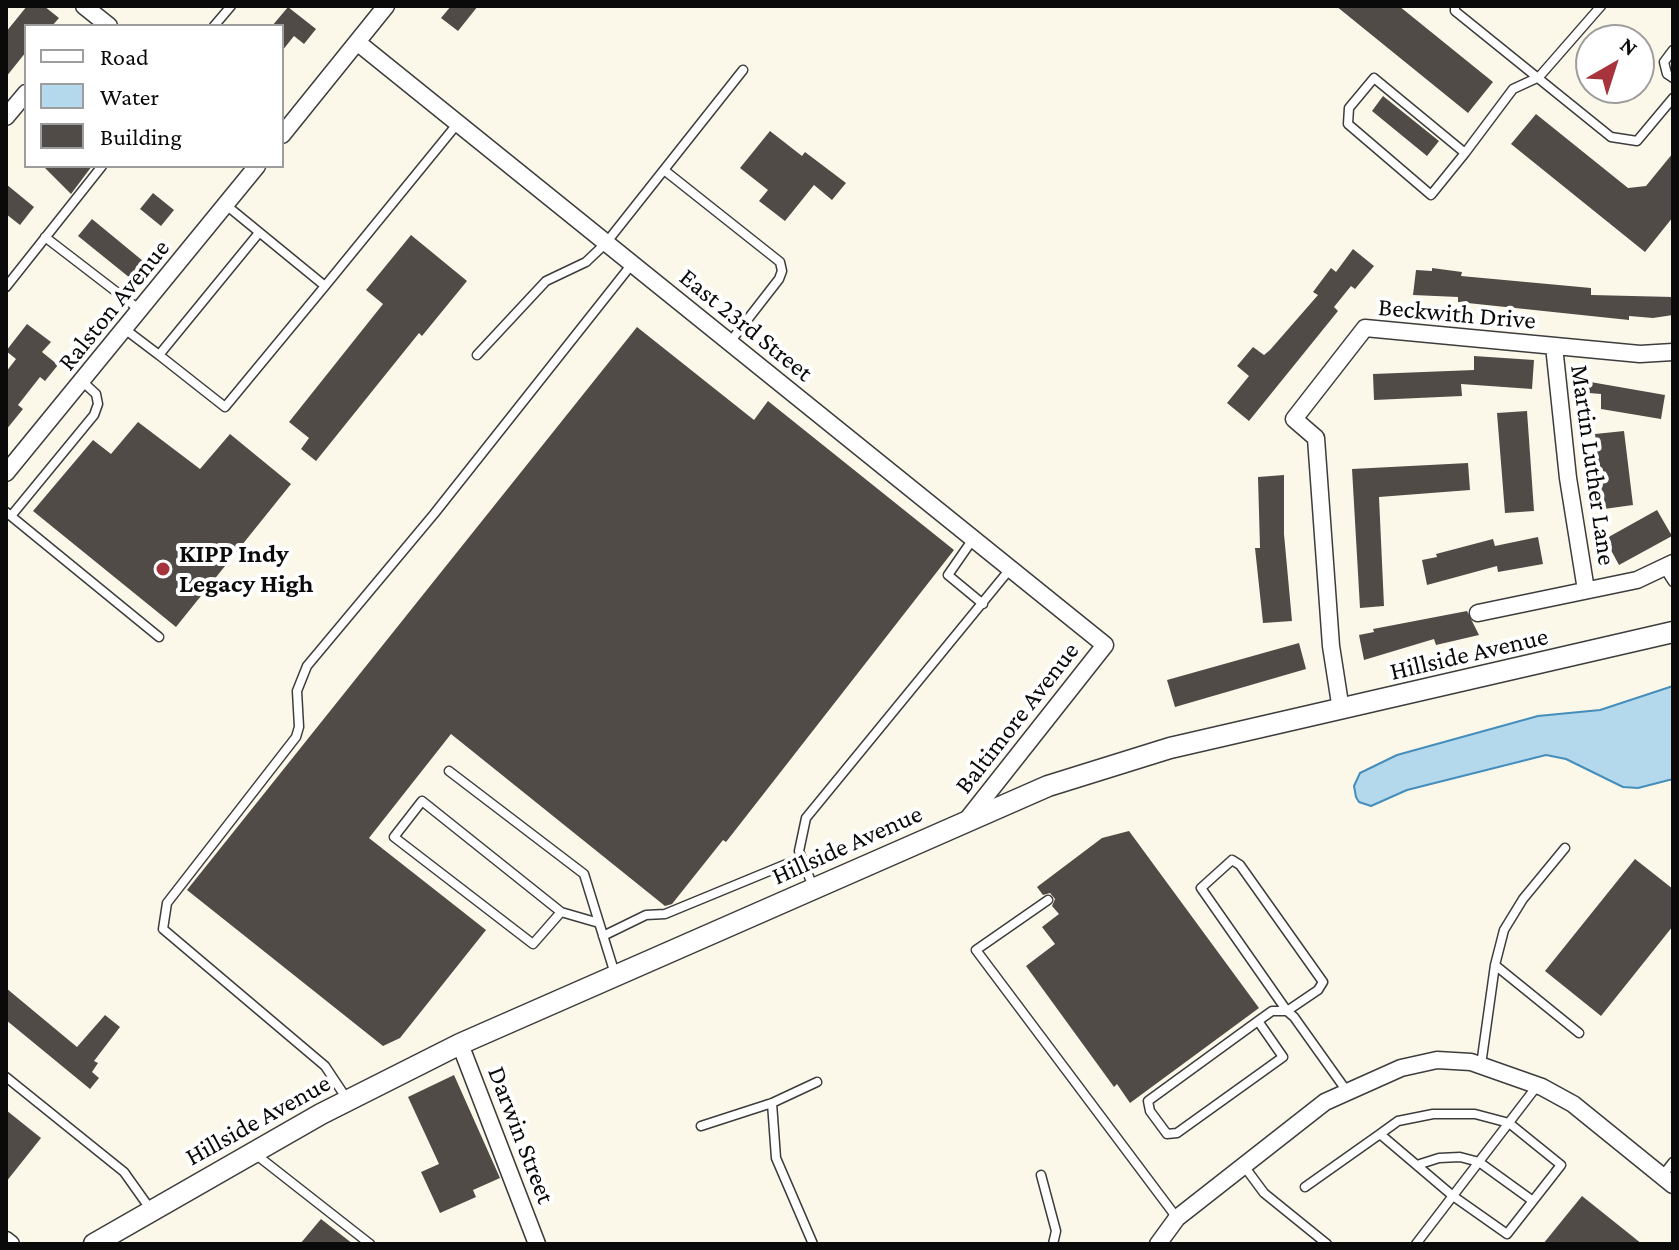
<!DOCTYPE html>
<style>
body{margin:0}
#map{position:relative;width:1679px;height:1250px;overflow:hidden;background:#fcf8e9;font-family:"Crimson Pro",serif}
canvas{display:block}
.frame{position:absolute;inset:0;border:8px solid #0a0a0a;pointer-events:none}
.legend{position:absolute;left:24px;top:24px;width:260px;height:144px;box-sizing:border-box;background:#fff;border:2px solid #9d9d9d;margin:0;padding:10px 14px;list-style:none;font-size:24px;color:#0a0a0a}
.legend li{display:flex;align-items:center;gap:16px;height:40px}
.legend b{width:40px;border:2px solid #9d9d9d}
.north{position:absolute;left:1575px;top:24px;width:80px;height:80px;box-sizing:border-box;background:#fff;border:2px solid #9d9d9d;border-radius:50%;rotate:39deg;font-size:22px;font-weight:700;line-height:32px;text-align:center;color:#0a0a0a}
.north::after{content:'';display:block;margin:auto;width:28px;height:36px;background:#a7343c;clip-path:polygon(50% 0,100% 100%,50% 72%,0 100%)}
</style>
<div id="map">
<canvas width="1679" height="1250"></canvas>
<div class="frame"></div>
<ul class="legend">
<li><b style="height:10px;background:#fff"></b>Road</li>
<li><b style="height:22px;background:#b4d9ed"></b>Water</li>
<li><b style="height:22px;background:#514b48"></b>Building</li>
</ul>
<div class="north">N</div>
</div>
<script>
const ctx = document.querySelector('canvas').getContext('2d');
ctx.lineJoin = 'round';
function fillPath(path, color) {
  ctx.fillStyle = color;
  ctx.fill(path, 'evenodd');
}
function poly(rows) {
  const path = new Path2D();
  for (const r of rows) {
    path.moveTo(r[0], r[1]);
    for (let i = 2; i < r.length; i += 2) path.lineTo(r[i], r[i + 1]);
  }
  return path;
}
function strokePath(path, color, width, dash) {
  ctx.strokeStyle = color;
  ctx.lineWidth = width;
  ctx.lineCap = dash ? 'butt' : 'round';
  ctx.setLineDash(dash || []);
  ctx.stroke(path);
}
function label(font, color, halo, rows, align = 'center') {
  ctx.font = font + ' "Crimson Pro",serif';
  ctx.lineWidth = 8;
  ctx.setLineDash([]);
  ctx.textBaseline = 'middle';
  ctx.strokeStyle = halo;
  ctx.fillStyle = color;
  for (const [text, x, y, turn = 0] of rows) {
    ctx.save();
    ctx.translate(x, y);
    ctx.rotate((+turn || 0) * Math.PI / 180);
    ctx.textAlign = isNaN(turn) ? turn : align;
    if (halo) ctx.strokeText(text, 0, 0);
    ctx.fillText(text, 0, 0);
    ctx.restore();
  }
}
const water = poly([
 [1673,686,1673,779,1638,788,1623,787,1566,759,1546,755,1407,790,1371,806,1359,802,1356,797,1354,786,1360,773,1397,755,1538,716,1600,710,1673,686]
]);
fillPath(water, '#b4d9ed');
strokePath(water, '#458ebb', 2);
fillPath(poly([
 [27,6,44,6,59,18,52,26,26,26,26,52,6,77,6,32],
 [451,6,478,6,458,31,441,18],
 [1336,6,1399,6,1493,82,1468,113],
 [288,7,316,29,304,44,294,36,282,51,282,26,272,26],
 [1383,96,1439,141,1427,156,1372,111],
 [1536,114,1628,188,1646,186,1673,153,1673,217,1645,252,1511,144],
 [770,131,802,156,805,152,846,183,832,200,814,185,785,221,759,201,768,190,740,168],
 [43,166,92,166,71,194],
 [6,184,34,207,20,225,6,214],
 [153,193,174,210,161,226,140,209],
 [92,219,143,261,130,278,78,236],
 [411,235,467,281,422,336,419,333,316,461,301,449,309,438,289,422,383,304,366,290],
 [1353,249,1374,266,1355,289,1351,286,1334,307,1338,311,1249,421,1227,403,1249,376,1237,366,1253,347,1264,355,1270,350,1318,295,1313,292,1331,268,1336,272],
 [1432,268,1462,272,1461,276,1591,288,1591,295,1673,297,1673,315,1653,318,1629,316,1629,320,1458,302,1458,297,1413,295,1416,270,1432,271],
 [27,324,51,342,42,352,58,365,45,381,40,377,18,405,23,409,6,430,6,372,16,359,6,351],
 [637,327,754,420,768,401,954,550,726,842,723,840,672,904,665,906,451,734,369,838,486,930,400,1038,383,1046,187,890],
 [1474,356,1534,360,1532,389,1461,384,1462,396,1374,400,1373,374,1474,370],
 [1579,380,1665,395,1661,419,1601,409,1601,394,1577,392],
 [1527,411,1534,511,1505,513,1497,413],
 [138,422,200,469,230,434,291,484,176,627,33,511,93,440,111,454],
 [1624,431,1633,505,1604,509,1595,434],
 [1468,463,1470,490,1379,497,1384,606,1360,608,1352,469],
 [1284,475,1284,534,1292,621,1263,623,1255,548,1260,548,1258,477],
 [1657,510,1672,536,1619,565,1605,539],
 [1538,537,1543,564,1498,572,1497,566,1427,585,1422,560,1437,557,1436,554,1493,539,1495,546],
 [1467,611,1479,635,1436,645,1434,639,1364,660,1359,635,1374,632,1373,629],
 [1299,643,1306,669,1175,707,1167,680],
 [1129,831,1259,1008,1130,1103,1117,1084,1114,1087,1026,966,1055,944,1042,927,1059,914,1052,906,1055,899,1050,893,1043,895,1037,887,1102,838],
 [1635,859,1673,889,1673,926,1601,1016,1545,971],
 [6,988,77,1047,105,1015,120,1027,94,1061,98,1063,92,1072,99,1078,90,1089,6,1020],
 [454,1075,500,1178,473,1190,476,1197,440,1213,421,1172,439,1164,408,1097],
 [6,1110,41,1138,6,1182],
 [1582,1196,1642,1244,1543,1244],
 [321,1219,353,1244,300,1244]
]), '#514b48');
const service = poly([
 [1455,6,1455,11,1611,137,1637,141,1673,98],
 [214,26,231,6],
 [1673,50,1664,62,1667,74,1673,78],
 [1465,153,1374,78,1349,108,1348,124,1431,195,1465,153,1513,89,1539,77,1601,6],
 [664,170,780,262,782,271,779,279,730,342],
 [226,205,325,286,225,407,159,355,258,234],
 [45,237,140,310],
 [325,286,458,123],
 [6,287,102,166],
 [126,330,159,355],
 [477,355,546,281,586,262,606,243,743,70],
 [6,512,159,637],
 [11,516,94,415,98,404,96,394,83,382],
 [973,539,948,575,983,604],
 [1664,568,1673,582],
 [449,771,584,874,615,974],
 [1232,860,1240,865,1323,982,1318,990,1287,1011,1201,888,1232,860],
 [813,887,799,851,806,818,1010,569],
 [1048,900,976,950,1177,1218],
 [561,912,533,944,394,837,422,801,561,912,599,923],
 [603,936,646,915,665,914,801,858],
 [1495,965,1579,1033],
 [1258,1021,1283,1057,1177,1133,1167,1134,1150,1111,1148,1101,1258,1021,1272,1011,1287,1011,1294,1017,1346,1090],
 [1481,1065,1495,965,1504,930,1523,899,1565,848],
 [6,1077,124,1172,151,1210],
 [347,1099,325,1066,163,929,167,903,296,737,299,727,297,691,307,666,434,514,632,264],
 [772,1103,776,1158,813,1244],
 [1433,1114,1475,1114,1509,1123,1561,1165,1507,1234,1453,1196,1380,1134,1398,1121,1433,1114],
 [701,1126,772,1103,817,1082],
 [254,1153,370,1244],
 [1417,1165,1439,1158,1460,1157,1479,1162,1533,1201],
 [1244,1166,1264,1193,1327,1244],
 [1041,1175,1056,1231,1053,1244],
 [1662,1176,1673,1162],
 [1305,1187,1380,1134],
 [1416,1244,1537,1086]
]);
const minor = poly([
 [84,6,109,26],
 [357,42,1105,645,966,821],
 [6,117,26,93],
 [282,135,386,6],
 [1554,346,1568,478,1586,590],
 [6,473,257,166],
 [1478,613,1637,580,1673,563],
 [1341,710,1331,646,1316,438,1294,419,1365,328,1640,354,1673,352],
 [460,1044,537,1244],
 [6,1240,11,1244],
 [1158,1244,1177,1218,1325,1102,1401,1068,1437,1060,1471,1062,1542,1087,1573,1104,1673,1185]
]);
const tertiary = poly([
 [94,1244,321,1114,460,1044,1048,786,1170,748,1673,632]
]);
strokePath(service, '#3d3d3d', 11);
strokePath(minor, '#3d3d3d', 19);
strokePath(tertiary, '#3d3d3d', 23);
strokePath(service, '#fff', 8);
strokePath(minor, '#fff', 16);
strokePath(tertiary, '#fff', 20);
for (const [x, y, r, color] of [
 [163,569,8,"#a7343c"]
]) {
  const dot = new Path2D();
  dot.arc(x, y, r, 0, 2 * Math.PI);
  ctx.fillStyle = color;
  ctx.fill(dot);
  strokePath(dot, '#fff', 3);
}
label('26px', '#0a0a0a', '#fff', [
 ["Ralston Avenue",114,305,-51],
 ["Beckwith Drive",1457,314,5],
 ["East 23rd Street",746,325,39],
 ["Martin Luther Lane",1593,465,82],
 ["Hillside Avenue",1469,654,-13],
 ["Baltimore Avenue",1017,718,-52],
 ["Hillside Avenue",847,845,-24],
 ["Hillside Avenue",258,1120,-29],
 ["Darwin Street",521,1135,69]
]);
label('bold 26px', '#0a0a0a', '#fff', [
 ["KIPP Indy",179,554],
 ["Legacy High",179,584]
], 'left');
</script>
